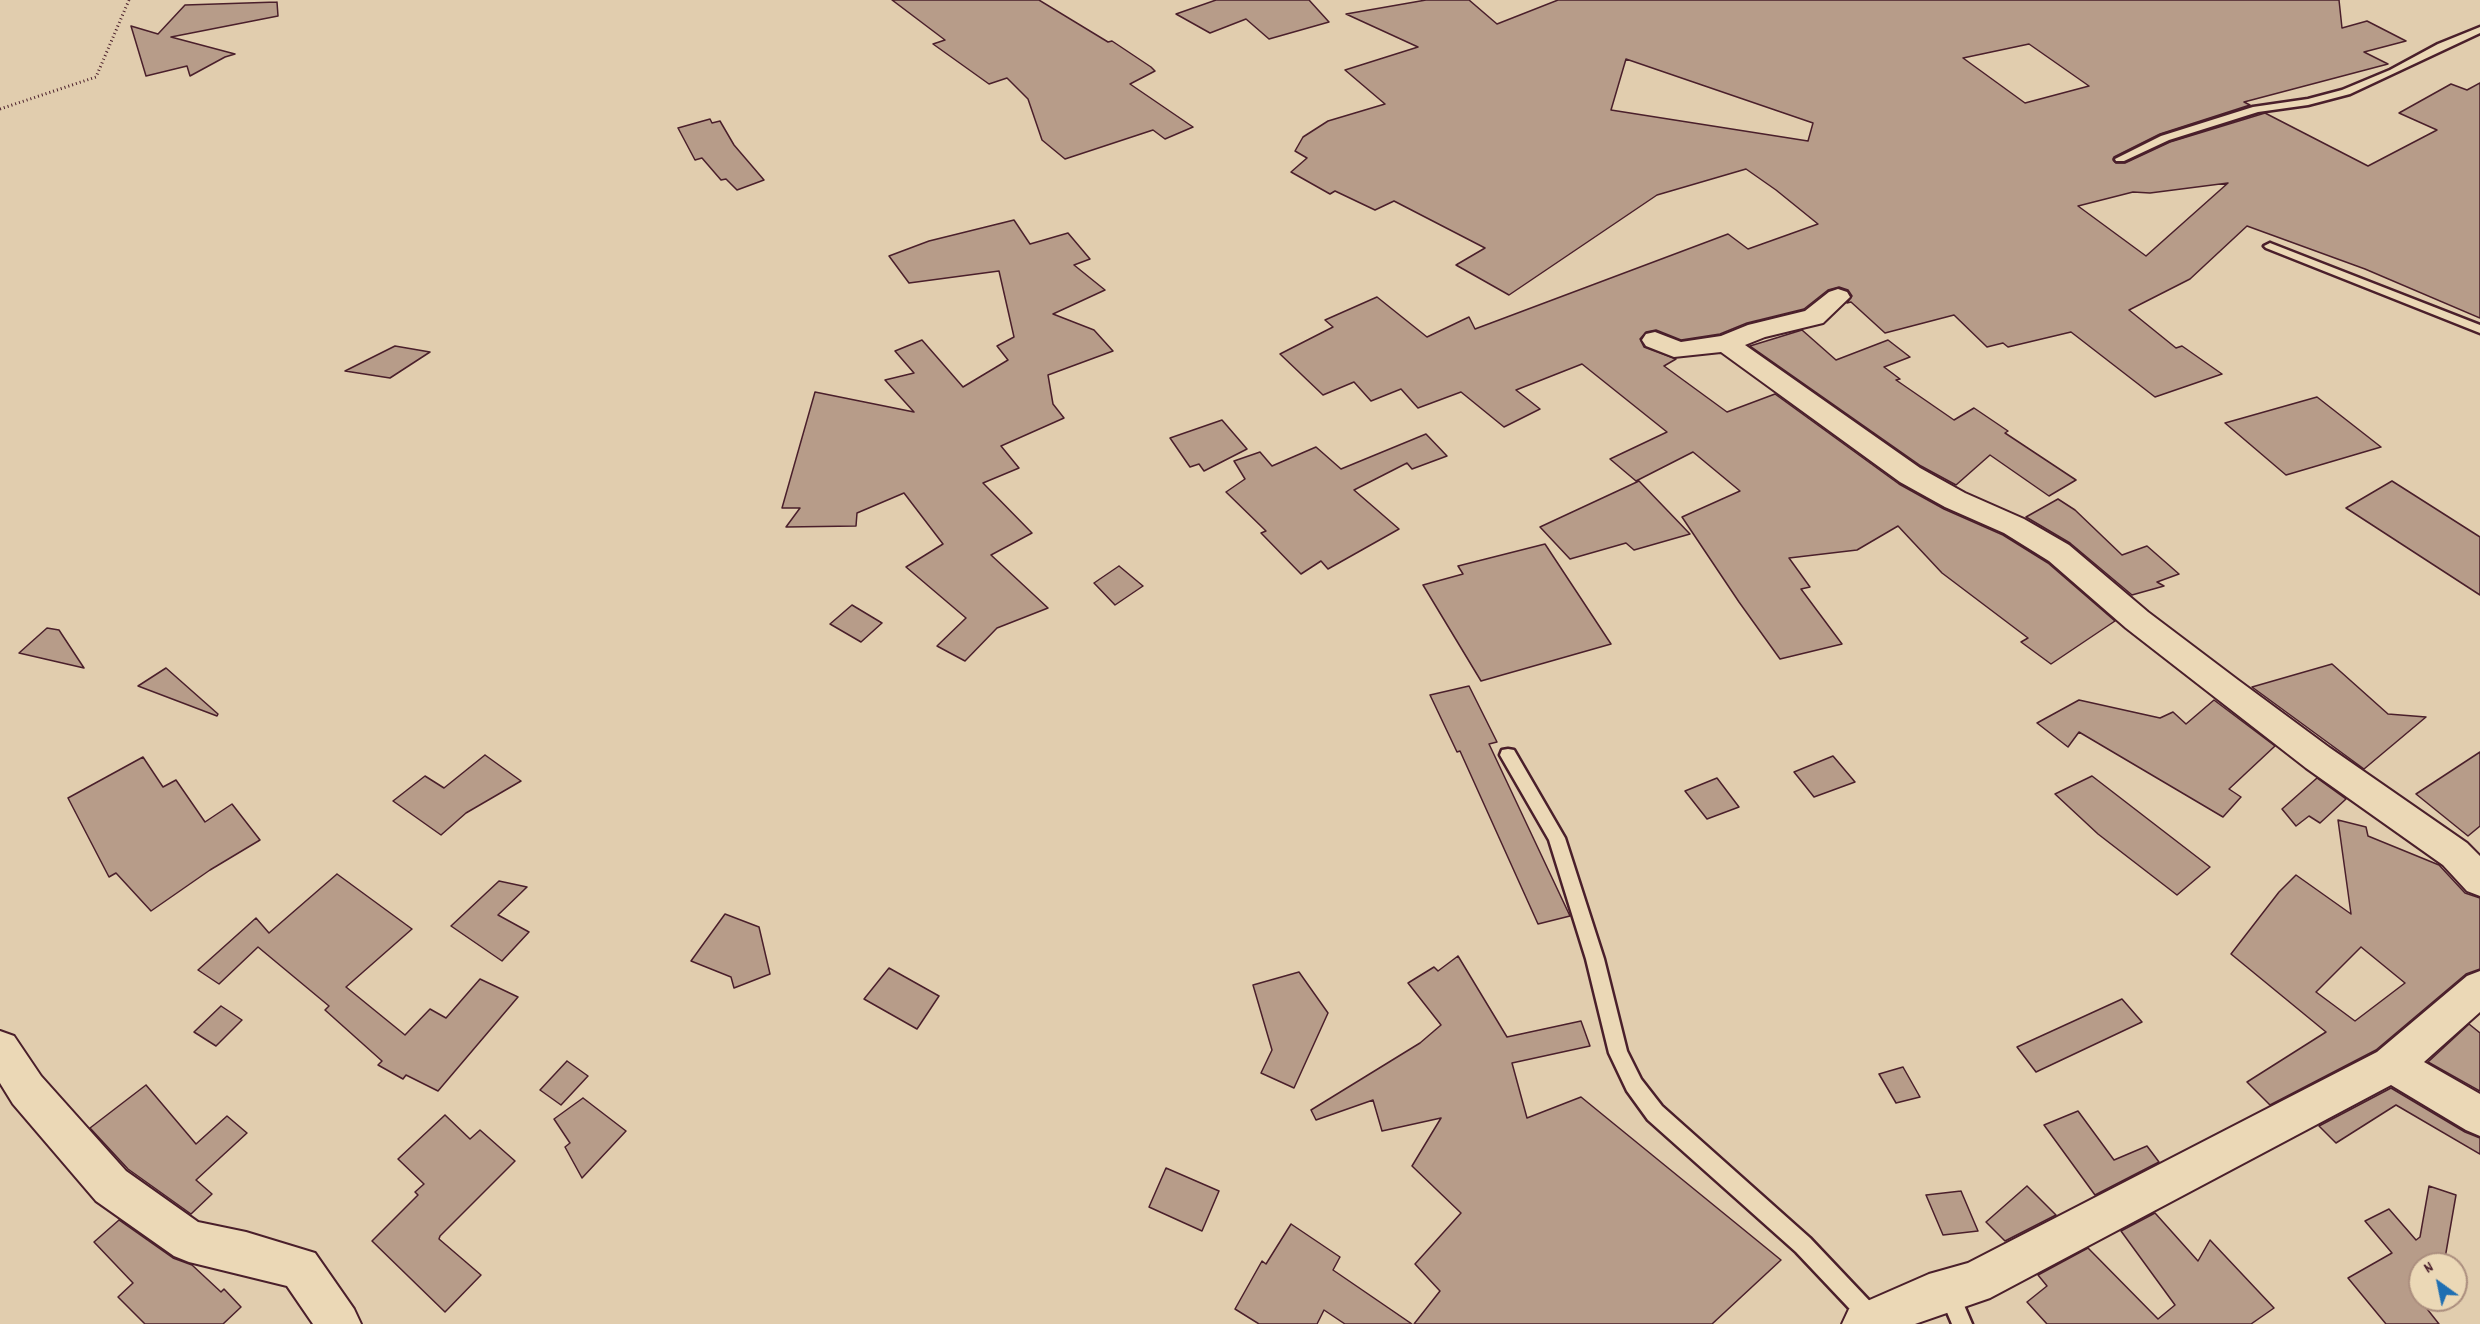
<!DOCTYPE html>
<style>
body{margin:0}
#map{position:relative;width:2480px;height:1324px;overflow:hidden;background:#e1cdae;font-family:Dekko,sans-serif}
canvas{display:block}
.north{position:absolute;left:2408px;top:1252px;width:60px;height:60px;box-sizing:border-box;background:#ebd8b6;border:2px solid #ab8e7e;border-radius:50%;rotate:327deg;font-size:16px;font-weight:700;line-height:24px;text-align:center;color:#4a1f2b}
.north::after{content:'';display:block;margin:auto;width:21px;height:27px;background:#1f6fb2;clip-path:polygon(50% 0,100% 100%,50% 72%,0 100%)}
</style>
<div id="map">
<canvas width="2480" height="1324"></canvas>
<div class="north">N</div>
</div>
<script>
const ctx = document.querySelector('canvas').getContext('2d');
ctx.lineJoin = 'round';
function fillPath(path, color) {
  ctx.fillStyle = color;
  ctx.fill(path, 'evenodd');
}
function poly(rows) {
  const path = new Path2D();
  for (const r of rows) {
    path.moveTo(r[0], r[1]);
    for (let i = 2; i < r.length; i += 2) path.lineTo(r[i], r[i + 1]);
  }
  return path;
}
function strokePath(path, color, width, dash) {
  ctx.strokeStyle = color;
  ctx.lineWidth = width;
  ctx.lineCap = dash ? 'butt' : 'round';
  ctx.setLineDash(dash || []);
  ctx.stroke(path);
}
const building = poly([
 [892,0,1039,0,1108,42,1112,41,1151,67,1155,71,1130,84,1193,127,1165,139,1153,130,1065,159,1042,140,1028,99,1007,78,989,84,933,44,945,40,892,0],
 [1216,0,1309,0,1329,22,1269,39,1246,19,1210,33,1176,14,1216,0],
 [1426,0,1469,0,1497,24,1558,0,2339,0,2342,28,2367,21,2406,41,2364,52,2388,64,2244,102,2250,105,2160,134,2114,157,2113,160,2116,163,2125,163,2170,142,2265,113,2368,166,2437,130,2399,113,2451,84,2467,90,2480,83,2480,318,2365,269,2247,226,2190,279,2129,310,2176,348,2182,346,2222,374,2155,397,2071,332,2008,347,2003,343,1987,347,1954,315,1885,333,1851,302,1847,303,1852,296,1848,290,1839,287,1828,290,1804,309,1747,323,1720,334,1681,340,1656,330,1646,332,1640,339,1644,347,1676,359,1664,366,1727,412,1775,394,1899,484,1944,509,2003,535,2048,563,2115,621,2051,664,2021,642,2028,638,1942,573,1898,526,1857,550,1789,558,1810,587,1801,589,1842,644,1780,659,1739,602,1682,517,1740,491,1693,452,1636,481,1610,459,1667,432,1582,364,1516,390,1540,409,1504,427,1461,392,1418,408,1401,389,1371,401,1354,382,1323,395,1280,354,1333,327,1325,320,1377,297,1427,337,1469,317,1475,329,1728,234,1748,249,1818,224,1776,190,1746,169,1657,195,1509,295,1456,265,1485,248,1394,201,1375,210,1335,191,1330,194,1291,172,1307,158,1295,151,1303,137,1328,121,1385,104,1345,70,1418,47,1346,14,1426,0],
 [2029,44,2089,86,2025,103,1963,58,2029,44],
 [1626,59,1813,123,1808,141,1611,110,1626,59],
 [2228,183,2146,256,2078,206,2133,192,2150,193,2228,183],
 [277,2,278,16,171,37,235,54,225,57,190,76,187,66,146,76,131,26,158,34,185,5,277,2],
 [710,119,712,123,720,121,734,145,764,180,737,190,726,179,721,180,702,158,695,160,678,128,710,119],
 [1014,220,1030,244,1068,233,1090,259,1074,265,1105,290,1053,314,1094,330,1113,351,1048,375,1053,404,1064,418,1001,446,1019,468,983,483,1032,533,991,555,1048,608,997,628,965,661,937,646,966,618,906,567,943,544,904,493,857,513,856,526,786,527,800,508,782,508,815,392,914,412,885,380,914,373,895,351,922,340,963,387,1008,360,997,346,1014,337,999,271,909,283,889,256,929,241,1014,220],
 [1802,330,1836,360,1888,340,1910,357,1884,367,1900,379,1896,380,1954,420,1974,408,2008,431,2005,433,2076,480,2049,496,1990,455,1956,485,1921,466,1750,346,1802,330],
 [395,346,430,352,390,378,345,371,395,346],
 [2317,397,2381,447,2286,475,2225,423,2317,397],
 [1222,420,1247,449,1204,471,1199,464,1190,467,1170,438,1222,420],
 [1426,434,1447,456,1412,469,1407,463,1354,490,1399,529,1328,569,1321,561,1301,574,1261,533,1266,531,1226,492,1245,479,1234,461,1260,452,1272,466,1316,447,1341,469,1426,434],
 [1639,481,1690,534,1634,550,1626,543,1570,559,1540,527,1639,481],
 [2392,481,2480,537,2480,595,2346,508,2392,481],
 [2058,499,2075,510,2122,555,2147,546,2179,574,2157,582,2164,586,2132,595,2070,543,2026,517,2058,499],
 [1545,544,1611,644,1481,681,1423,585,1463,574,1458,566,1545,544],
 [1119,566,1143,586,1115,605,1094,583,1119,566],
 [852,605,882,623,861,642,830,624,852,605],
 [47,628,59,630,84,668,19,653,47,628],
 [2332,664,2388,714,2426,717,2364,769,2252,687,2332,664],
 [166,668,218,714,217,716,138,686,166,668],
 [1469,686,1497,742,1489,744,1570,916,1538,924,1460,751,1457,752,1430,695,1469,686],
 [2079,700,2160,718,2173,712,2186,724,2214,700,2275,746,2229,789,2241,797,2223,817,2079,732,2068,747,2037,723,2079,700],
 [2480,752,2480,826,2468,836,2416,794,2480,752],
 [485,755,521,781,466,813,441,835,393,801,425,776,444,788,485,755],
 [1833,756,1855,782,1814,797,1794,772,1833,756],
 [143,757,163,787,176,780,205,822,232,804,260,840,210,870,151,911,116,873,109,877,68,798,143,757],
 [2092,776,2210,867,2177,895,2098,834,2055,794,2092,776],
 [1717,778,1739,807,1707,819,1685,791,1717,778],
 [2317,778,2346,799,2320,823,2309,816,2296,826,2282,809,2317,778],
 [2338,820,2366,827,2368,836,2439,865,2465,893,2480,898,2480,969,2466,974,2376,1050,2270,1105,2247,1082,2326,1032,2231,954,2279,892,2296,875,2351,914,2338,820],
 [2361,947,2405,983,2355,1021,2316,992,2361,947],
 [337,874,412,929,346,987,405,1035,430,1009,446,1018,480,979,518,997,438,1091,406,1075,403,1079,378,1065,382,1061,325,1010,329,1006,258,947,219,984,198,970,256,918,269,933,337,874],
 [499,881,527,887,498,915,529,932,502,961,451,926,499,881],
 [725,914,759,927,770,974,734,988,731,977,691,961,725,914],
 [1458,956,1507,1037,1581,1021,1590,1046,1512,1063,1527,1118,1581,1097,1781,1260,1712,1324,1414,1324,1440,1291,1415,1264,1461,1213,1412,1166,1441,1118,1382,1131,1373,1100,1316,1120,1311,1110,1420,1043,1441,1025,1408,983,1434,967,1438,971,1458,956],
 [889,968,939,996,917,1029,864,999,889,968],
 [1299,972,1328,1013,1294,1088,1261,1073,1272,1050,1253,985,1299,972],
 [2122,999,2142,1022,2036,1072,2017,1047,2122,999],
 [221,1006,242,1020,216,1046,194,1032,221,1006],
 [2469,1024,2480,1033,2480,1091,2428,1062,2469,1024],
 [567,1061,588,1076,561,1105,540,1090,567,1061],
 [1903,1067,1920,1097,1896,1103,1879,1074,1903,1067],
 [146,1085,196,1144,227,1116,247,1133,196,1180,212,1194,191,1214,128,1169,90,1128,146,1085],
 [2391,1088,2465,1132,2480,1138,2480,1154,2396,1105,2336,1143,2319,1126,2391,1088],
 [583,1098,626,1131,582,1178,565,1147,570,1143,554,1119,583,1098],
 [2078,1111,2114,1160,2147,1146,2159,1162,2095,1195,2044,1125,2078,1111],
 [445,1115,470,1139,480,1130,515,1161,440,1236,439,1239,481,1275,445,1312,372,1241,418,1195,415,1192,424,1184,398,1159,445,1115],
 [1166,1168,1219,1191,1202,1231,1149,1207,1166,1168],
 [2027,1186,2056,1215,2005,1241,1986,1222,2027,1186],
 [2429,1186,2456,1195,2444,1264,2420,1264,2420,1300,2439,1324,2386,1324,2348,1278,2392,1253,2365,1221,2389,1209,2416,1240,2420,1237,2429,1186],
 [1961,1191,1978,1231,1943,1235,1926,1195,1961,1191],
 [2155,1213,2198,1261,2210,1240,2274,1308,2251,1324,2047,1324,2027,1302,2047,1286,2038,1275,2088,1248,2158,1319,2175,1305,2121,1231,2155,1213],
 [119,1220,173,1258,192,1265,221,1292,224,1289,241,1307,223,1324,145,1324,118,1297,133,1283,94,1242,119,1220],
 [1291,1224,1340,1257,1333,1270,1412,1324,1345,1324,1324,1310,1317,1324,1259,1324,1235,1309,1262,1261,1266,1264,1291,1224]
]);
fillPath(building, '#b79c89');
strokePath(building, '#4a1f2b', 1.5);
const lane = poly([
 [2480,27,2480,33,2350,94,2308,105,2258,112,2169,140,2124,161,2116,161,2115,159,2161,136,2253,107,2308,99,2342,90,2390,70,2438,44,2480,27],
 [2270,243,2480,325,2480,333,2266,248,2264,246,2270,243],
 [1508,749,1514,750,1565,838,1604,959,1627,1051,1641,1079,1662,1106,1810,1238,1881,1313,1884,1320,1883,1324,1864,1324,1796,1252,1648,1120,1627,1091,1609,1053,1586,959,1549,840,1500,755,1502,750,1508,749],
 [1948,1281,1955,1284,1972,1324,1952,1324,1938,1291,1941,1284,1948,1281]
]);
const street = poly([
 [1838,289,1847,292,1850,297,1823,323,1765,337,1745,345,1920,468,1965,493,2024,519,2069,545,2148,612,2238,680,2330,748,2467,843,2480,856,2480,896,2467,891,2443,865,2306,768,2126,628,2049,561,2004,533,1945,507,1900,482,1721,352,1674,357,1646,346,1642,340,1646,334,1655,332,1681,342,1721,336,1748,325,1805,311,1829,292,1838,289],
 [2480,971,2480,1012,2424,1062,2480,1094,2480,1136,2466,1130,2391,1085,1990,1298,1915,1324,1842,1324,1849,1309,1929,1274,1968,1263,2377,1052,2467,976,2480,971],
 [0,1031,14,1036,41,1076,126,1171,198,1222,246,1232,315,1253,354,1309,361,1324,313,1324,287,1286,189,1262,174,1256,96,1201,13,1104,0,1083,0,1031]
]);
strokePath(lane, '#4a1f2b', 5);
strokePath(street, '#4a1f2b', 4);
strokePath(poly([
 [0,109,96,77,129,0]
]), '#4a1f2b', 3, [1, 3]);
fillPath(lane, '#ebd8b6');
fillPath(street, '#ebd8b6');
</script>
